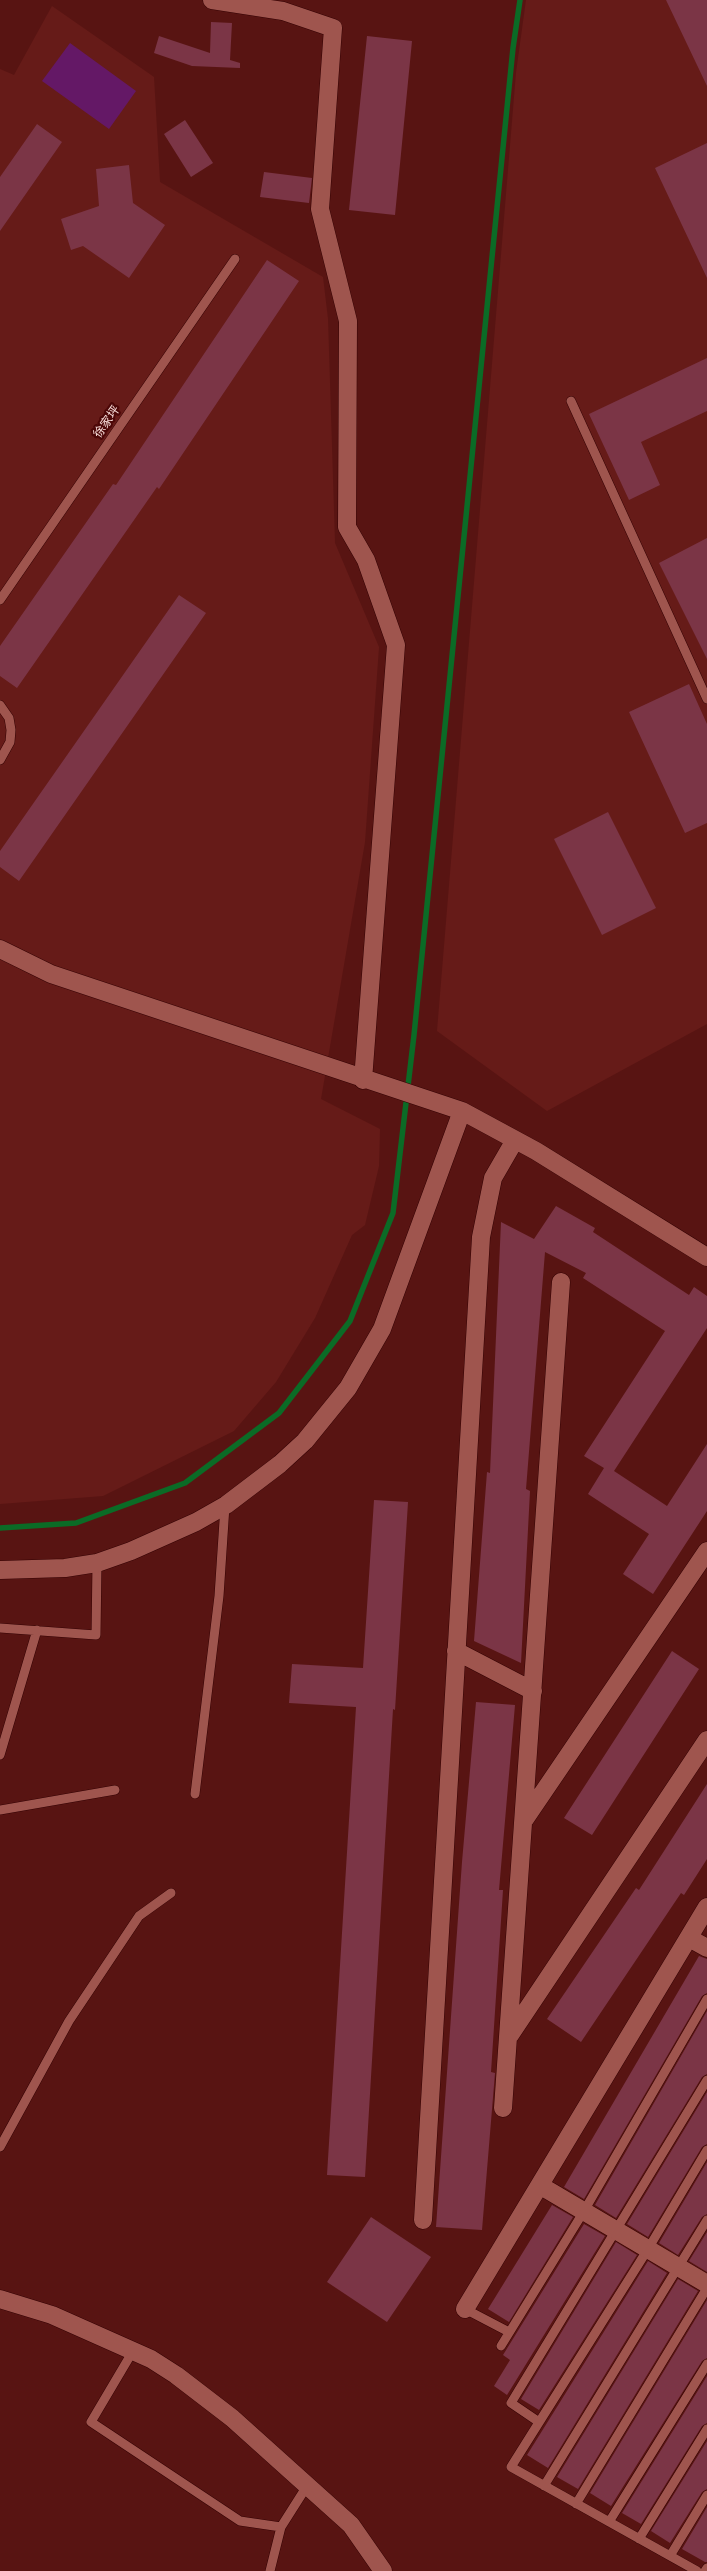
<!DOCTYPE html>
<meta charset="utf-8">
<style>
body{margin:0}
canvas{display:block;background:#581412}
</style>
<canvas width="707" height="2571"></canvas>
<script>
const ctx = document.querySelector('canvas').getContext('2d');
ctx.lineJoin = 'round';
function fillPath(path, color) {
  ctx.fillStyle = color;
  ctx.fill(path, 'evenodd');
}
function poly(rows) {
  const path = new Path2D();
  for (const r of rows) {
    path.moveTo(r[0], r[1]);
    for (let i = 2; i < r.length; i += 2) path.lineTo(r[i], r[i + 1]);
  }
  return path;
}
function strokePath(path, color, width, dash) {
  ctx.strokeStyle = color;
  ctx.lineWidth = width;
  ctx.lineCap = dash ? 'butt' : 'round';
  ctx.setLineDash(dash || []);
  ctx.stroke(path);
}
function label(font, color, halo, rows, align = 'center') {
  ctx.font = font + ' Montserrat,"Noto Sans SC",sans-serif';
  ctx.lineWidth = 4.5;
  ctx.setLineDash([]);
  ctx.textBaseline = 'middle';
  ctx.strokeStyle = halo;
  ctx.fillStyle = color;
  for (const [text, x, y, turn = 0] of rows) {
    ctx.save();
    ctx.translate(x, y);
    ctx.rotate((+turn || 0) * Math.PI / 180);
    ctx.textAlign = isNaN(turn) ? turn : align;
    if (halo) ctx.strokeText(text, 0, 0);
    ctx.fillText(text, 0, 0);
    ctx.restore();
  }
}
fillPath(poly([
 [526,0,707,0,707,1024,547,1111,437,1031,516,73],
 [52,6,154,77,160,182,323,277,328,319,335,543,379,647,365,842,321,1099,380,1129,379,1166,365,1225,352,1235,315,1318,276,1382,234,1431,103,1496,0,1504,0,69,14,75]
]), '#661b18');
fillPath(poly([
 [70,43,136,91,109,129,42,81]
]), '#641866');
strokePath(poly([
 [0,1528,76,1523,185,1483,279,1413,350,1321,393,1213,414,1035,513,48,520,0]
]), '#0b6b26', 5.5);
fillPath(poly([
 [666,0,707,0,707,86],
 [211,22,232,23,230,60,240,63,240,68,192,66,154,53,159,36,210,53],
 [367,36,412,41,395,215,349,210],
 [185,120,213,163,191,177,164,134],
 [37,124,62,142,0,231,0,177],
 [707,143,707,278,655,168],
 [129,165,133,203,165,225,129,278,83,246,71,250,61,219,99,206,96,169],
 [264,172,312,178,309,203,260,197],
 [267,260,299,281,159,489,157,487,17,688,0,676,0,646,113,484,116,485],
 [707,358,707,411,641,442,660,485,629,500,589,414],
 [707,538,707,659,659,563],
 [179,595,206,613,19,881,0,867,0,851],
 [689,684,707,724,707,823,685,833,629,712],
 [608,812,656,908,602,935,554,839],
 [556,1206,595,1228,593,1232,689,1295,694,1287,707,1296,707,1328,614,1471,667,1506,707,1444,707,1511,653,1594,623,1574,649,1534,588,1494,604,1468,584,1456,665,1331,583,1278,586,1273,545,1252,526,1489,530,1491,521,1663,474,1641,487,1472,490,1473,501,1222,534,1239],
 [374,1500,408,1502,395,1710,393,1709,365,2177,327,2175,356,1707,289,1703,292,1664,363,1668],
 [672,1651,699,1669,592,1835,564,1818],
 [476,1702,515,1705,499,1890,503,1890,491,2072,495,2073,482,2230,436,2227,462,1862],
 [707,1784,707,1859,684,1895,681,1893,581,2042,547,2019,636,1888,639,1890],
 [699,1956,707,1959,707,1993,702,1996,584,2199,564,2187],
 [707,2011,707,2074,702,2077,616,2218,595,2205],
 [707,2092,707,2144,702,2147,648,2237,627,2224],
 [707,2162,707,2214,702,2217,678,2255,659,2243],
 [552,2205,573,2217,509,2322,488,2309],
 [371,2217,431,2257,387,2322,327,2282],
 [584,2224,605,2236,507,2395,494,2386,510,2360,503,2355],
 [707,2232,707,2272,689,2261],
 [616,2242,637,2255,539,2410,521,2399],
 [648,2261,667,2273,548,2468,527,2455],
 [678,2279,698,2291,578,2489,557,2477],
 [707,2300,707,2358,702,2361,611,2506,590,2493],
 [707,2376,707,2423,702,2426,641,2524,622,2513],
 [707,2441,707,2489,702,2492,670,2543,651,2531],
 [707,2507,707,2562,705,2562,682,2549]
]), '#7b3546');
const lane = poly([
 [571,401,707,699],
 [0,600,235,259],
 [0,705,9,718,11,730,10,742,0,760],
 [0,1628,96,1635,97,1563],
 [0,1755,37,1630],
 [195,1794,219,1596,225,1506],
 [0,1810,115,1790],
 [0,2147,69,2021,139,1916,171,1893],
 [465,2309,509,2332],
 [501,2346,584,2211,707,1999],
 [133,2351,91,2422,240,2521,281,2527],
 [539,2422,511,2403,707,2080],
 [544,2486,707,2220],
 [576,2504,707,2288],
 [609,2522,707,2364],
 [639,2539,707,2429],
 [670,2556,707,2495],
 [270,2571,281,2527,307,2486],
 [697,2571,511,2467,648,2249,707,2150],
 [705,2571,707,2568]
]);
const street = poly([
 [212,0,283,11,333,28,320,209,348,321,347,527,366,560,396,645,363,1080],
 [0,949,51,974,462,1111,536,1151,707,1257],
 [0,1570,65,1568,97,1563,131,1551,196,1522,226,1505,280,1464,305,1441,348,1388,382,1329,462,1111],
 [456,1651,533,1691],
 [525,1819,707,1551],
 [689,1938,707,1948],
 [510,2035,707,1740],
 [503,2108,561,1282],
 [541,2186,707,2284],
 [423,2220,481,1237,493,1178,515,1140],
 [0,2299,52,2315,151,2359,176,2375,232,2418,351,2525,383,2571],
 [465,2309,707,1907]
]);
strokePath(lane, '#340203', 10);
strokePath(street, '#340203', 19);
strokePath(lane, '#9f554e', 9);
strokePath(street, '#9f554e', 18);
label('12px', '#fadfdc', '#4c0707', [
 ["徐家坪",107,422,-55]
]);
</script>
